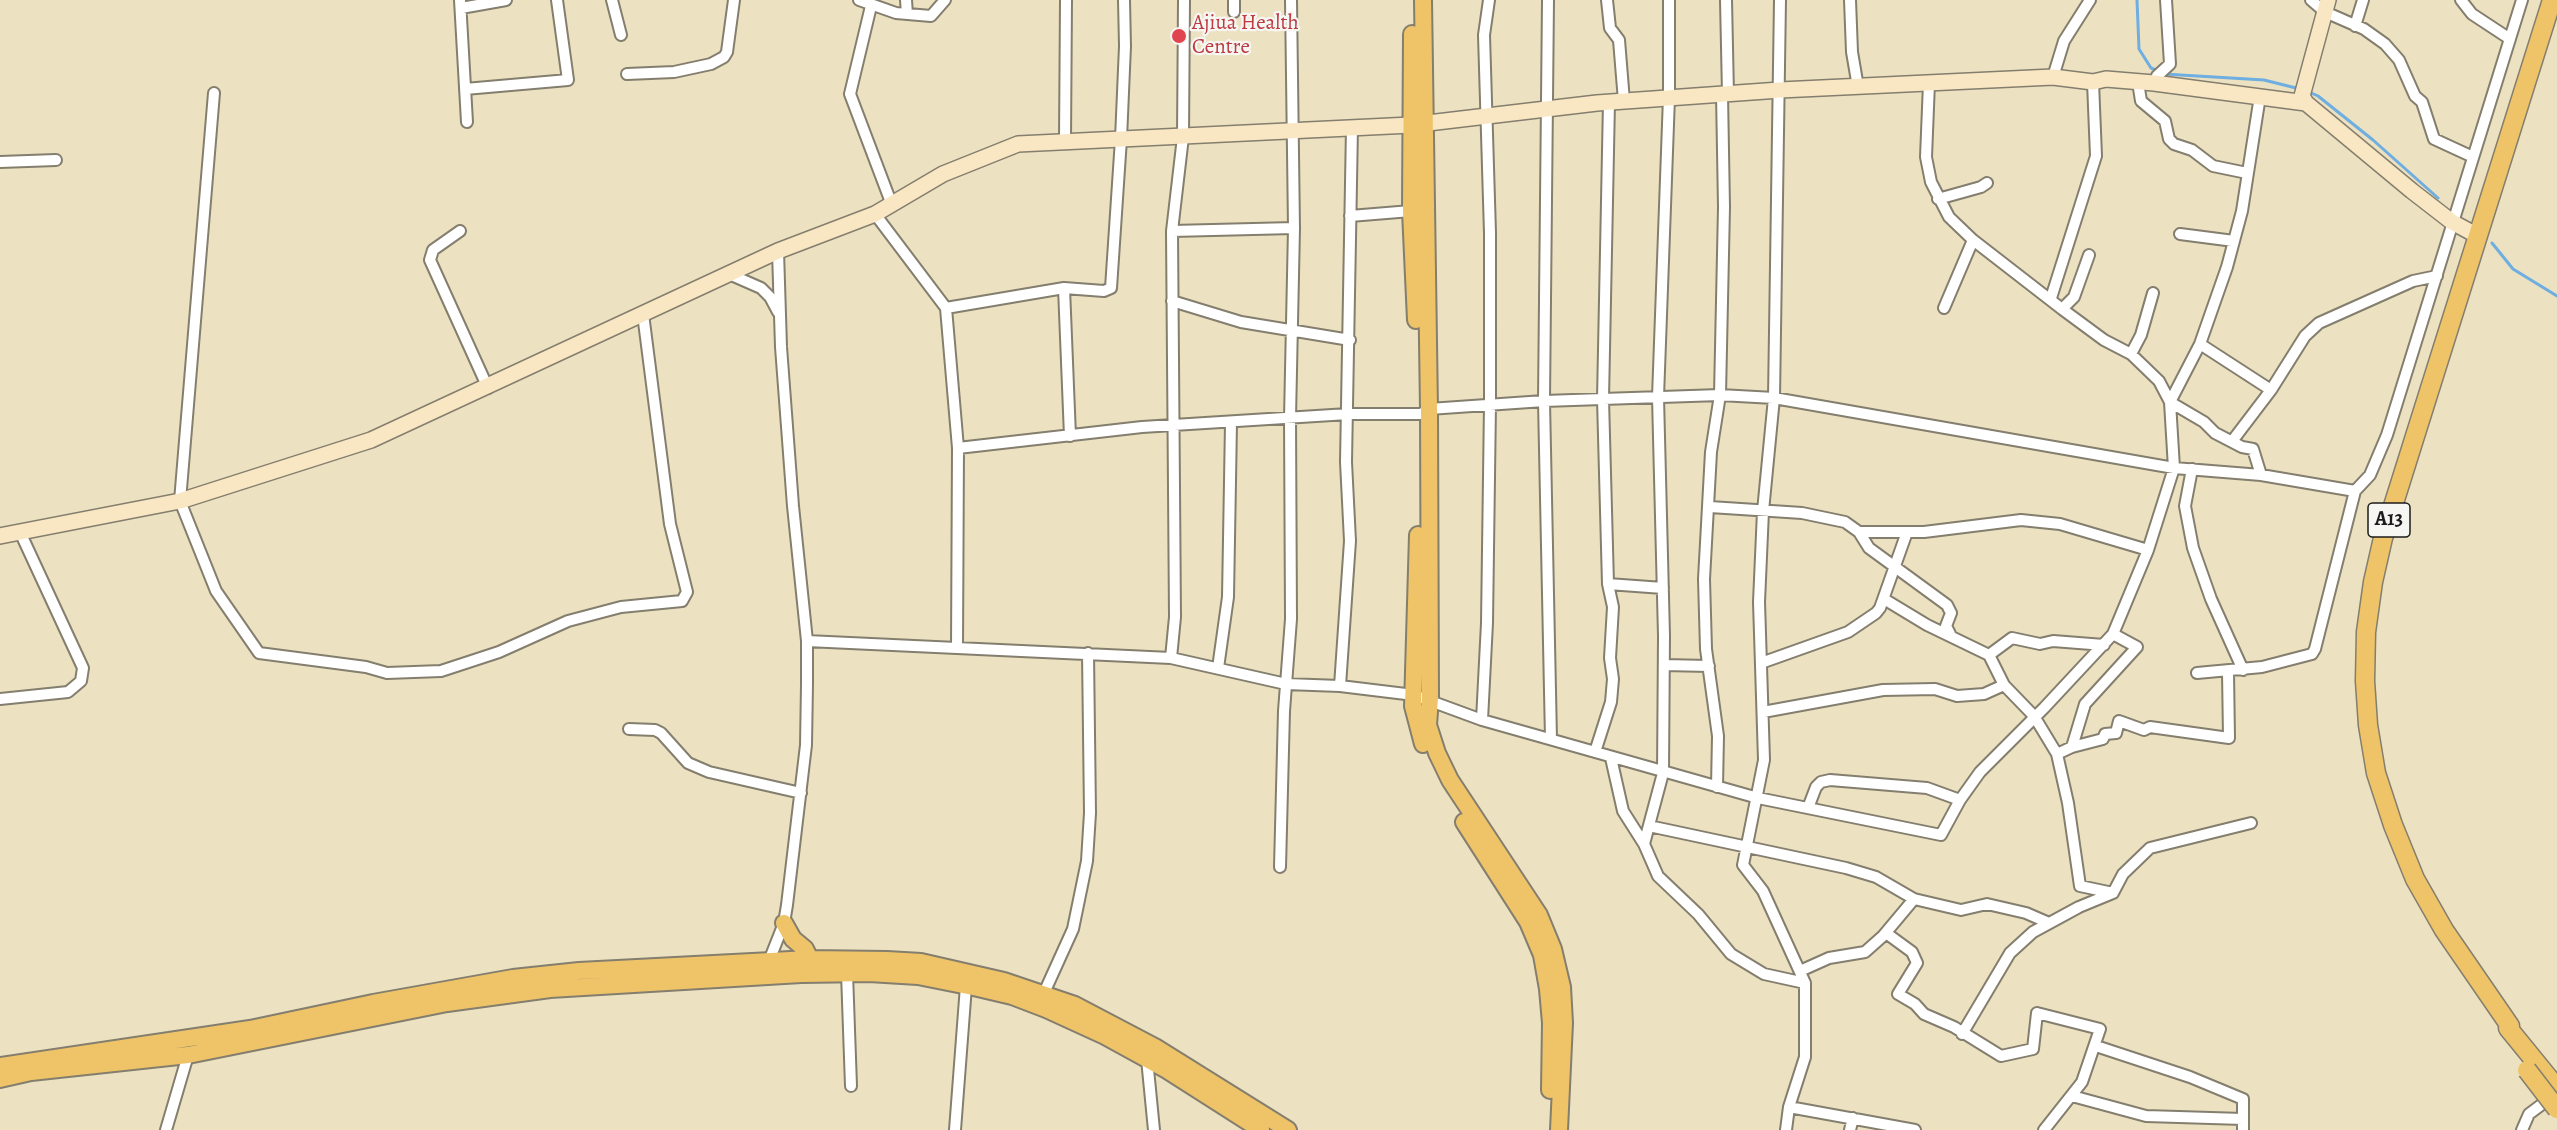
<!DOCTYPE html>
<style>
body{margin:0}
canvas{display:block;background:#ece1c0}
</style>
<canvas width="2557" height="1130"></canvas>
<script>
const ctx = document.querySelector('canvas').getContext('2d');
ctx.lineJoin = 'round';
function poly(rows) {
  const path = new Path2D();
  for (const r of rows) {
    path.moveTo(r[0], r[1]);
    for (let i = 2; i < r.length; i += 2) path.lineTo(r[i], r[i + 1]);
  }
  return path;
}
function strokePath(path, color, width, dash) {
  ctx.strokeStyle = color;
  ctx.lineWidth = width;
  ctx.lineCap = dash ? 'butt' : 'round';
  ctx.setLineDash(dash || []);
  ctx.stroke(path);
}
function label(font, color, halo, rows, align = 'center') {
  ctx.font = font + ' Alegreya,serif';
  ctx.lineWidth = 4.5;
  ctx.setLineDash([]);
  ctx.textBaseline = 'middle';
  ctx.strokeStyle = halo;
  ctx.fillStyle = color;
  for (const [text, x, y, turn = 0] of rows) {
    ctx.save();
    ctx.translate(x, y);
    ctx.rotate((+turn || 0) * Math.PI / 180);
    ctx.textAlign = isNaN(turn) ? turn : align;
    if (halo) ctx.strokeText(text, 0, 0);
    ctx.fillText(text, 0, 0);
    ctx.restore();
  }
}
strokePath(poly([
 [2137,0,2139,49,2151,68,2158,71],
 [2164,74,2264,80,2300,89],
 [2309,92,2318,96,2373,140,2438,198],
 [2492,243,2513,269,2557,296]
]), '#6eaee1', 3);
const street = poly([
 [460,0,467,122],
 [612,0,621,35],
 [859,0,896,13,931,16,945,0],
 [906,0,907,14],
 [1548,0,1544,401,1551,739],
 [1607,0,1610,28,1619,40,1624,101],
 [1726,0,1728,94],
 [1780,0,1774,398,1763,511,1759,602,1764,760,1743,865,1763,891,1805,983,1805,1057,1789,1107,1786,1130],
 [1850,0,1852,52,1858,87],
 [2311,0,2325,12,2364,29,2385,44,2399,60,2415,96,2422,102,2434,139,2473,157],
 [2461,0,2472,14,2510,39],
 [871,6,850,94,892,205],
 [461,8,506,0],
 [1234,12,1234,0],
 [2355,26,2363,0],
 [627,74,674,72,711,64,724,57,727,52,734,0],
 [2053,77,2064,41,2090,0],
 [2138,82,2141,101,2165,121,2169,139,2174,144,2192,150,2213,166,2247,173],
 [1929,83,1926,157,1931,182,1949,217,1973,240,2062,309,2104,340,2131,354,2159,381,2170,402,2204,422,2215,433,2242,447,2253,449,2261,475],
 [2154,83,2157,76,2170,64,2166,0],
 [465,89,568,80,557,0],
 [214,93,180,501,216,591,259,653,366,667,387,673,441,671,499,652,568,621,621,607,682,601,687,592,670,524,643,314],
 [1065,140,1066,0],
 [0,162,56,160],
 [1938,199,1981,187,1987,183],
 [875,214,946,308,958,448,957,648],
 [1350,216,1411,211],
 [460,231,433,250,430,260,488,388],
 [1172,231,1294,228],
 [2180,234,2234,241],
 [729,274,761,288,770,297,778,312],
 [1064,288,1070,436],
 [2051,298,2096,156,2093,82],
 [1172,301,1241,322,1350,340],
 [946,308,1064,288,1104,291,1111,288,1121,139,1125,46,1124,0],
 [1944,308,1973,240],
 [2062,309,2074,297,2089,255],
 [2200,344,2271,390],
 [2131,354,2141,335,2153,293],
 [2233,440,2271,390,2305,336,2319,323,2413,281,2437,276],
 [958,448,1142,427,1348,414,1421,414,1429,409,1544,401,1720,395,1774,398,2174,468,2261,475,2355,491],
 [2192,469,2185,506,2193,548,2211,599,2243,670],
 [1710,507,1802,513,1845,522,1859,532,1869,548,1947,605,1951,613,1946,626,1950,634],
 [1859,532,1924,532,2021,520,2060,524,2148,550],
 [1608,584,1663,588],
 [1884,599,1927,625,1989,655,2004,685,2034,716,2057,754,2068,803,2080,886,2113,893,2123,874,2150,848,2251,823],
 [807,641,1171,658,1286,684,1340,686,1414,695,1482,720,1758,798,1941,835,1960,800,1980,772,2044,708,2113,634,2148,550,2174,468,2170,402,2200,344,2227,267,2242,211,2260,96],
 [1989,655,2012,638,2040,644,2053,641,2104,645],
 [1171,658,1175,617,1172,231,1183,137,1184,0],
 [1761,663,1848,632,1876,613,1880,608,1907,532],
 [1664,665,1709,666],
 [1218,668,1228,597,1231,423],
 [2197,673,2262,667,2312,654,2315,649,2355,491,2370,475,2387,435,2522,0],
 [1340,686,1350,541,1346,462,1352,127],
 [0,699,68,692,81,681,83,668,20,532],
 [1763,712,1883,690,1935,689,1957,696,1984,694,2004,685],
 [1482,720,1487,623,1490,404,1490,233,1484,35,1489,0],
 [629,729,655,730,661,733,688,763,709,772,801,793],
 [2072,747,2085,704,2137,647,2113,634],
 [1595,752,1611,702,1613,679,1610,658,1613,607,1608,584,1603,399,1609,102],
 [2057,754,2072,747,2103,739,2105,734,2116,733,2119,721,2144,730,2150,727,2229,738,2228,672],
 [1611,758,1623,811,1644,844,1658,876,1698,914,1731,954,1764,974,1805,983],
 [1717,787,1718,736,1706,649,1704,579,1711,452,1720,395,1724,207,1722,94],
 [1808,808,1816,787,1821,782,1830,780,1927,788,1960,800],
 [1649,826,1846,868,1876,877,1914,899,1961,910,1987,904,2026,913,2049,923],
 [1644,844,1663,773,1664,636,1658,397,1669,97,1669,0],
 [1280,867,1284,711,1291,619,1290,418,1294,228,1291,0],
 [1886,933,1912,952,1917,963,1898,994,1915,1004,1924,1014,1954,1027,2001,1056,2033,1049,2037,1013,2100,1029,2082,1082,2044,1130],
 [769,961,784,923,787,905,806,745,807,684,807,641,793,506,781,347,778,251],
 [1800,971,1829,958,1865,952,1883,936,1914,899],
 [847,973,851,1086],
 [1044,993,1073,929,1087,861,1090,813,1088,653],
 [1962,1034,2010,953,2033,932,2079,907,2113,893],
 [2096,1046,2190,1077,2243,1099,2243,1130],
 [1147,1059,1154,1130],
 [2072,1096,2146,1116,2243,1119],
 [1789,1107,1915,1130],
 [166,1130,188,1055],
 [955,1130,966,986],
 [1850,1130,1853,1118],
 [2522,1130,2529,1114,2553,1096]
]);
const secondary = poly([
 [2306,103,2302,96,2328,0],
 [0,536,180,501,371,440,778,251,875,214,943,174,1018,144,1411,125,1597,103,1780,90,2053,77,2093,82,2106,79,2154,83,2306,103,2412,191,2452,222,2478,236]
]);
const primary = poly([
 [1423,0,1429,409,1430,698,1428,725,1437,753,1450,780,1539,915,1553,949,1562,987,1564,1023,1559,1130],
 [1412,34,1411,211,1416,320],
 [1418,535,1413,706,1423,744],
 [1464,822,1528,922,1542,955,1548,989,1551,1023,1550,1090],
 [784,923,793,939,805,949,810,959],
 [0,1066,250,1029,373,1003,513,978,579,971,810,959,887,960,921,962,1004,981,1075,1005,1155,1047,1288,1130],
 [0,1079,31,1072,188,1055,447,1003,550,989,801,974,869,973,918,976,978,988,1012,996,1046,1009,1105,1036,1167,1070,1261,1130]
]);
const highway = poly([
 [2552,0,2383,538,2373,582,2366,632,2365,681,2368,725,2376,773,2393,825,2415,879,2444,930,2510,1026,2508,1028,2557,1088]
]);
strokePath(street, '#847e6e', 14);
strokePath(secondary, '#847e6e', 18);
strokePath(primary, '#847e6e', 20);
strokePath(highway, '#847e6e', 21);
strokePath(street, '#fff', 10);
strokePath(secondary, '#f9e7c3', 15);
strokePath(primary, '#efc469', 16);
strokePath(highway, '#efc469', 18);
const highwayBridge = poly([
 [2527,1070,2557,1109]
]);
strokePath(highwayBridge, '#847e6e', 21, []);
strokePath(highwayBridge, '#efc469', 18);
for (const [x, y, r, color] of [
 [1179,36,8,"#e0444e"]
]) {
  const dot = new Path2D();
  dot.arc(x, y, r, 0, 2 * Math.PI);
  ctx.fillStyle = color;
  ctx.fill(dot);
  strokePath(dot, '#f6f6f2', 2);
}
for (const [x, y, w] of [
 [2389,520,42]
]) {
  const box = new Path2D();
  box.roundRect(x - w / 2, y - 17, w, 34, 4.5);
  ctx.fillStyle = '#f6f6f2';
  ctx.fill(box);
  strokePath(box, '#1c1c1c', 1.5);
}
label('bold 20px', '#1c1c1c', null, [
 ["A13",2389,520]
]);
label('21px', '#be3a42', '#f6f6f2', [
 ["Ajiua Health",1192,24],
 ["Centre",1192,48]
], 'left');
</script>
